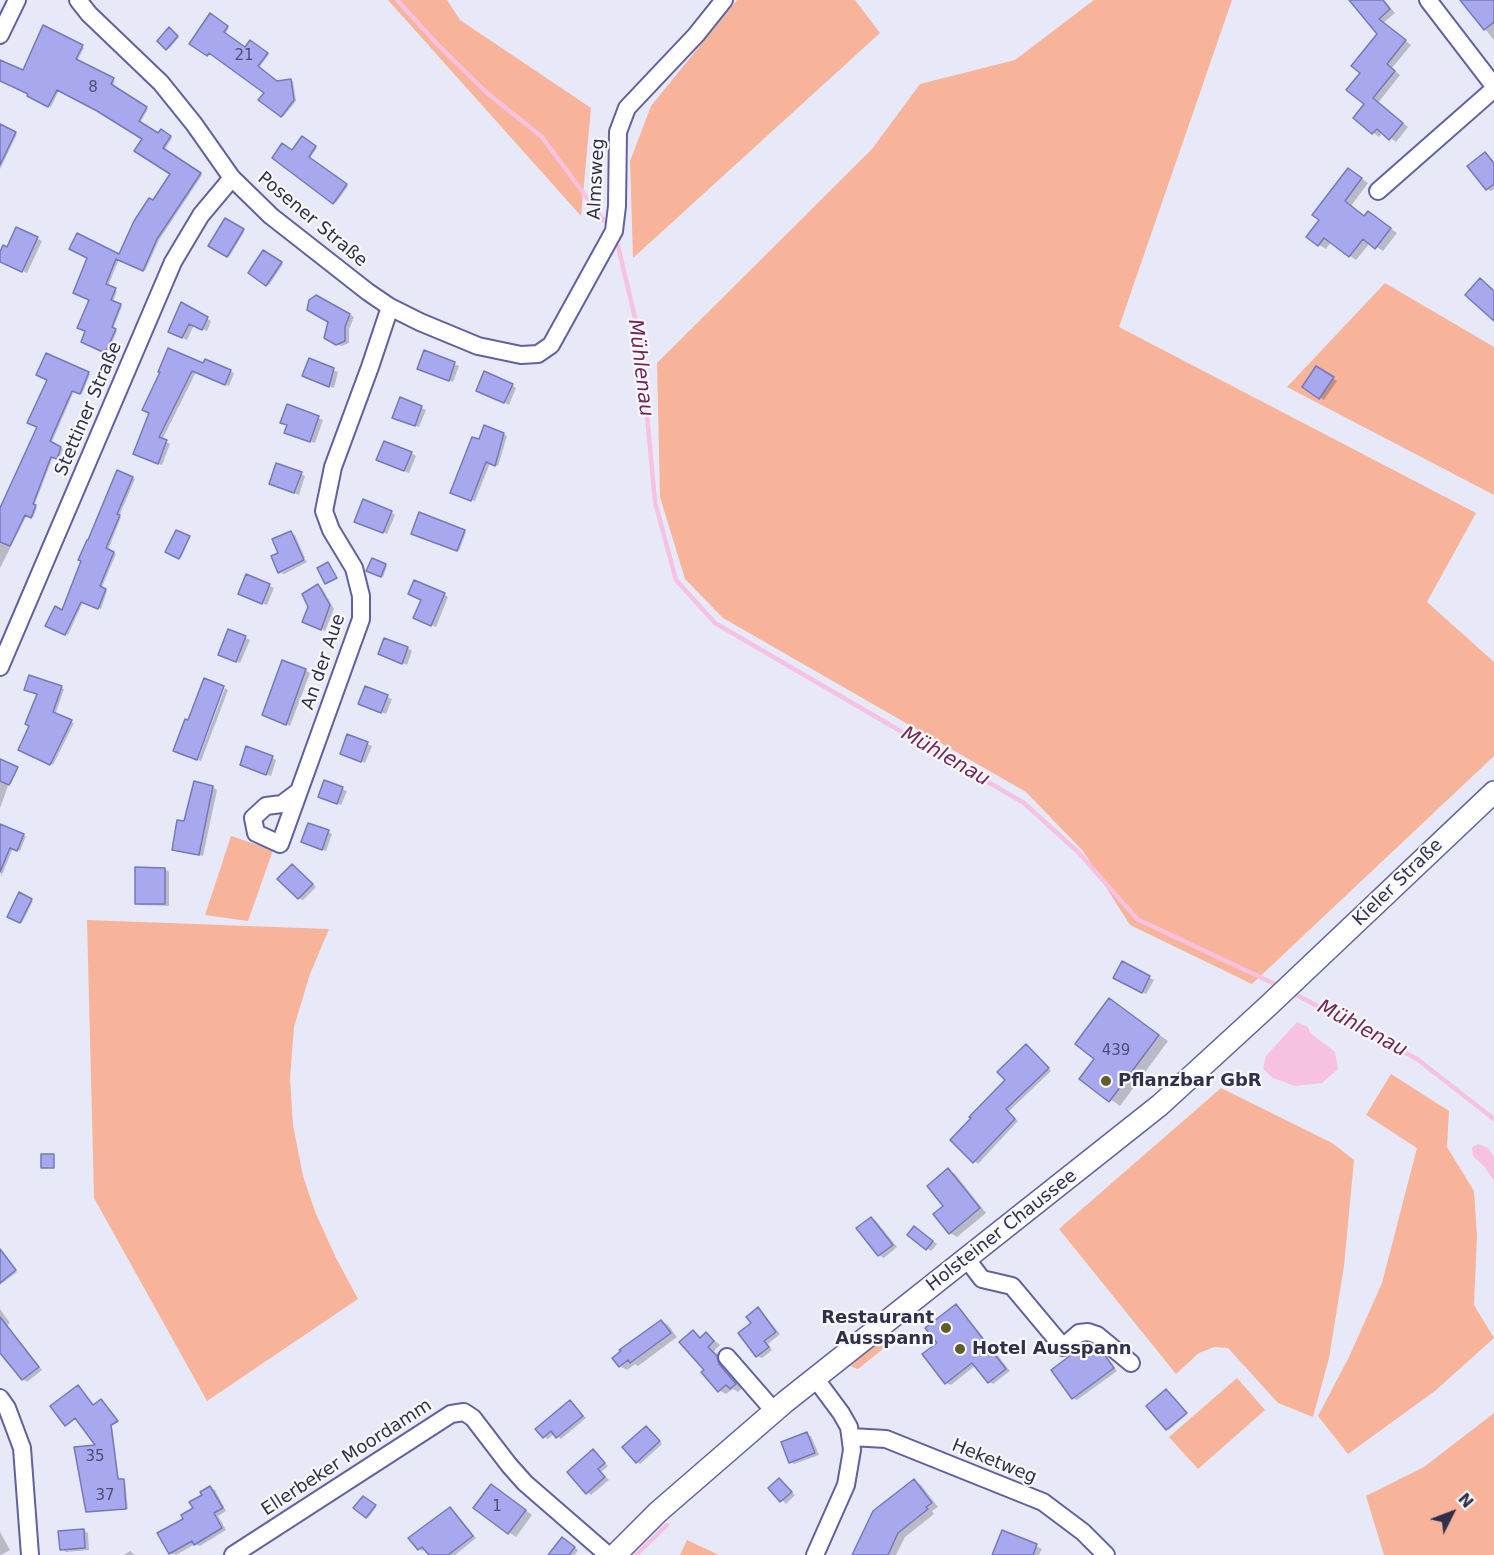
<!DOCTYPE html>
<meta charset="utf-8">
<style>
body{margin:0}
#map{position:relative;width:1494px;height:1555px;overflow:hidden;background:#e8e9f8;font-family:"DejaVu Sans",sans-serif}
canvas{display:block}
.north{position:absolute;left:1422px;top:1483px;width:60px;height:60px;-webkit-text-stroke:4px #f8f8f8;paint-order:stroke;rotate:48deg;font-size:16px;font-weight:700;line-height:24px;text-align:center;color:#30304d}
.north::after{content:'';display:block;margin:auto;width:21px;height:27px;background:#30304d;clip-path:polygon(50% 0,100% 100%,50% 72%,0 100%)}
</style>
<div id="map">
<canvas width="1494" height="1555"></canvas>
<div class="north">N</div>
</div>
<script>
const ctx = document.querySelector('canvas').getContext('2d');
ctx.lineJoin = 'round';
function fillPath(path, color) {
  ctx.fillStyle = color;
  ctx.fill(path, 'evenodd');
}
function poly(rows) {
  const path = new Path2D();
  for (const r of rows) {
    path.moveTo(r[0], r[1]);
    for (let i = 2; i < r.length; i += 2) path.lineTo(r[i], r[i + 1]);
  }
  return path;
}
function strokePath(path, color, width, dash) {
  ctx.strokeStyle = color;
  ctx.lineWidth = width;
  ctx.lineCap = dash ? 'butt' : 'round';
  ctx.setLineDash(dash || []);
  ctx.stroke(path);
}
function label(font, color, halo, rows, align = 'center') {
  ctx.font = font + ' "DejaVu Sans",sans-serif';
  ctx.lineWidth = 4.5;
  ctx.setLineDash([]);
  ctx.textBaseline = 'middle';
  ctx.strokeStyle = halo;
  ctx.fillStyle = color;
  for (const [text, x, y, turn = 0] of rows) {
    ctx.save();
    ctx.translate(x, y);
    ctx.rotate((+turn || 0) * Math.PI / 180);
    ctx.textAlign = isNaN(turn) ? turn : align;
    if (halo) ctx.strokeText(text, 0, 0);
    ctx.fillText(text, 0, 0);
    ctx.restore();
  }
}
fillPath(poly([
 [388,0,447,0,460,20,591,108,581,216],
 [737,0,855,0,880,33,633,258,630,161,651,106],
 [1094,0,1232,0,1119,327,1476,513,1427,602,1494,662,1494,756,1252,984,1130,925,1083,851,1026,792,723,618,685,579,660,497,657,363,872,149,920,84,1015,60],
 [1385,283,1494,347,1494,495,1287,387],
 [231,836,273,850,248,921,205,915],
 [87,920,329,929,310,974,294,1027,290,1078,293,1125,303,1176,316,1214,336,1258,358,1299,207,1401,94,1198],
 [1391,1074,1449,1111,1447,1147,1474,1191,1477,1236,1474,1305,1494,1338,1435,1391,1348,1454,1318,1416,1349,1357,1382,1283,1417,1148,1366,1115],
 [1221,1088,1332,1143,1354,1160,1344,1266,1329,1358,1313,1417,1278,1403,1228,1348,1214,1347,1199,1353,1176,1374,1059,1229],
 [881,1340,888,1345,858,1369,850,1366],
 [1237,1378,1265,1410,1198,1469,1169,1437],
 [1494,1413,1494,1555,1384,1555,1366,1496,1424,1467],
 [687,1540,719,1555,680,1555]
]), '#f7b49a');
fillPath(poly([
 [1297,1022,1308,1027,1310,1033,1335,1052,1338,1069,1322,1083,1295,1086,1273,1078,1263,1069,1266,1056],
 [1478,1144,1488,1148,1494,1157,1494,1181,1484,1166,1473,1156,1472,1147]
]), '#f7c1e1');
fillPath(poly([
 [1351,0,1384,0,1395,13,1383,23,1411,45,1392,68,1400,75,1378,103,1408,127,1396,142,1383,132,1379,137,1355,118,1366,104,1362,73,1379,34],
 [1463,0,1494,0,1494,40,1489,34],
 [211,15,229,28,225,34,246,49,251,42,269,54,259,68,278,83,293,81,296,101,283,117,261,99,266,93,211,52,209,56,191,43],
 [44,27,84,48,77,61,115,81,112,87,148,109,140,123,159,135,161,131,172,138,164,151,202,175,159,240,145,271,119,259,108,286,117,291,113,302,122,306,113,329,117,331,108,353,82,341,87,331,91,300,89,258,119,256,172,174,144,138,99,111,59,90,51,107,28,96,30,94,0,80,0,69,23,72],
 [169,29,179,37,169,49,159,41],
 [0,126,17,134,0,169],
 [302,138,317,148,309,159,348,186,336,203,274,158,292,152],
 [1485,154,1494,162,1494,189,1491,191,1487,189],
 [1355,174,1368,183,1351,206,1365,217,1375,217,1397,233,1383,251,1370,243,1356,260,1331,242,1326,249,1319,245],
 [225,220,244,232,229,257,210,245],
 [17,229,42,241,27,273,0,260,0,255,8,249],
 [264,252,283,264,269,285,250,273],
 [317,296,354,317,349,329,349,343,341,346,326,337,329,322],
 [182,304,211,321,207,331,194,325,187,340,174,334],
 [425,352,459,366,453,382,423,370],
 [47,355,90,374,82,394,74,391,51,444,63,449,59,459,53,457,34,506,37,507,33,518,27,515,0,568,0,512,39,427,48,379],
 [206,360,234,373,229,386,196,372,162,440,170,444,162,465,138,456,162,372,204,365],
 [310,360,338,372,334,388,308,378],
 [1317,368,1337,381,1324,400,1304,387],
 [512,385,516,388,509,405,482,393],
 [400,399,426,410,419,427,398,420],
 [288,406,323,420,315,443,290,434],
 [504,434,507,436,498,466,490,463,475,501,455,494],
 [411,453,416,456,409,473,382,462],
 [118,472,135,479,119,516,121,517,108,550,116,554,101,589,107,591,101,609,83,602,68,635,47,626,63,612],
 [301,474,305,476,299,495,275,486],
 [391,512,395,515,387,534,360,523],
 [420,514,466,532,459,551,415,535],
 [176,532,190,538,181,558,167,552],
 [290,533,295,535,305,558,280,570,280,572,280,553],
 [306,560,307,562,284,574,281,573],
 [372,560,387,566,383,577,368,571],
 [246,576,274,588,267,605,244,596],
 [318,586,322,588,334,609,325,631,308,623],
 [444,594,448,597,436,627,419,620,422,600],
 [229,631,250,640,240,663,224,657],
 [408,648,412,651,407,665,384,656],
 [305,670,310,673,290,726,268,717],
 [61,688,64,689,55,715,74,723,53,765,20,750,31,726,39,694],
 [225,688,228,690,201,761,198,760],
 [366,688,392,699,386,714,364,706],
 [348,736,372,746,365,763,346,755],
 [272,758,276,760,271,776,246,767],
 [0,761,18,769,11,784,9,783,0,808],
 [213,787,217,790,203,856,173,849,185,823],
 [342,789,347,791,341,805,324,799],
 [0,825,26,836,20,851,13,848,1,877],
 [328,832,332,834,326,851,307,844],
 [292,866,316,887,303,900,299,898],
 [165,869,169,872,169,906,140,905,136,903],
 [20,894,33,901,22,923,9,916],
 [1123,963,1154,980,1146,994,1115,977],
 [1110,1000,1168,1041,1120,1106,1081,1079,1096,1058],
 [1030,1048,1051,1071,1008,1112,1018,1121,978,1164,952,1140,1007,1080],
 [948,1170,955,1174,986,1213,957,1237,950,1233,945,1206],
 [872,1218,876,1221,897,1247,884,1258,879,1255,859,1228],
 [919,1231,937,1244,931,1251,909,1235],
 [4,1255,17,1272,0,1285,0,1256],
 [956,1306,960,1308,1010,1371,993,1384,989,1382,976,1365,951,1385,946,1383,939,1343],
 [0,1309,10,1323,7,1325,42,1370,27,1382,23,1379,0,1349],
 [758,1309,762,1312,780,1334,768,1344,772,1350,762,1358,757,1356,753,1323],
 [661,1321,668,1325,677,1337,638,1366,635,1364,627,1370,620,1366],
 [693,1332,702,1338,706,1334,720,1345,714,1351,724,1362,726,1369,742,1388,738,1392,733,1389,726,1394,719,1390,706,1370],
 [1092,1347,1108,1358,1117,1371,1077,1400,1073,1398],
 [1168,1392,1187,1414,1169,1430,1167,1429],
 [102,1401,118,1422,112,1426,119,1480,125,1481,128,1509,89,1512,88,1511,98,1446,77,1418,67,1426,52,1406,93,1406],
 [570,1402,586,1418,561,1439,554,1434,548,1439,544,1437],
 [649,1429,662,1444,640,1464,637,1462],
 [807,1434,811,1436,819,1455,794,1464,790,1462],
 [593,1451,608,1466,601,1472,609,1480,591,1495,587,1492],
 [779,1480,795,1495,786,1504,770,1488],
 [914,1481,921,1485,938,1507,932,1511,934,1514,905,1537,896,1555,854,1555],
 [210,1488,215,1490,226,1511,218,1516,226,1530,200,1546,195,1544,176,1555,170,1553,185,1519],
 [498,1490,532,1515,516,1537,475,1508],
 [363,1497,376,1507,368,1518,356,1508],
 [450,1508,454,1511,476,1538,455,1555,430,1555,426,1549,423,1551,419,1549],
 [84,1531,88,1533,89,1550,66,1552,61,1549],
 [0,1532,10,1550,1,1555,0,1555],
 [567,1541,578,1550,575,1555,550,1555],
 [1036,1546,1042,1549,1039,1555,994,1555],
 [130,1551,135,1555,124,1555]
]), '#0003');
strokePath(poly([
 [397,0,438,45,486,92,542,137,604,221],
 [618,246,640,339,655,502,676,580,715,623,1024,803,1079,853,1137,919,1281,987],
 [1291,992,1417,1059,1494,1119],
 [636,1555,667,1525]
]), '#f7c1e1', 4.5);
const building = poly([
 [1349,0,1383,0,1390,9,1379,19,1406,40,1387,64,1395,71,1373,98,1403,123,1389,140,1377,129,1372,134,1353,118,1364,104,1346,90,1360,73,1351,66,1377,34,1349,0],
 [1460,0,1494,0,1494,22,1484,30,1460,0],
 [210,13,228,26,224,32,245,47,250,40,268,53,258,66,277,81,291,79,294,100,281,117,258,100,264,93,209,53,207,56,189,44,210,13],
 [43,25,83,45,76,59,114,78,111,84,147,107,139,121,158,133,161,129,171,136,163,148,201,173,157,239,143,271,116,259,106,284,116,288,111,300,121,304,112,327,116,329,105,353,81,342,85,331,77,328,89,300,73,293,87,258,69,249,77,233,119,254,134,221,149,198,153,200,170,174,134,151,142,139,97,111,57,90,48,107,27,96,28,94,0,81,0,60,23,70,43,25],
 [169,27,178,36,166,50,157,41,169,27],
 [0,124,16,132,0,165,0,124],
 [302,136,316,146,309,157,347,184,333,204,272,158,282,143,292,150,302,136],
 [1485,152,1494,163,1494,184,1486,190,1467,166,1485,152],
 [1348,168,1362,178,1345,201,1364,216,1368,211,1391,228,1375,249,1363,239,1349,257,1324,238,1318,246,1306,237,1319,220,1312,215,1348,168],
 [225,218,244,229,227,257,208,246,225,218],
 [16,227,38,237,22,272,0,262,0,252,3,245,7,247,16,227],
 [263,250,282,262,266,286,248,273,263,250],
 [1480,278,1494,291,1494,321,1465,295,1480,278],
 [316,295,350,314,345,327,345,341,336,345,324,338,328,322,307,310,309,300,316,295],
 [181,302,208,317,202,330,189,324,182,338,168,332,181,302],
 [168,348,203,363,205,359,231,370,225,385,192,371,159,437,167,440,158,464,133,454,149,413,142,410,160,372,158,372,168,348],
 [424,350,455,362,449,381,417,369,424,350],
 [46,353,89,372,80,394,72,391,50,441,61,447,57,459,51,457,33,504,36,505,31,518,25,515,10,546,0,542,0,508,37,427,27,423,47,380,36,375,46,353],
 [309,358,334,368,329,387,302,376,309,358],
 [1316,366,1334,377,1319,399,1302,387,1316,366],
 [484,371,513,384,504,403,476,391,484,371],
 [400,397,422,406,415,426,392,418,400,397],
 [287,404,319,416,310,442,284,433,287,425,280,423,287,404],
 [484,425,504,433,495,466,486,462,471,501,450,493,472,437,479,439,484,425],
 [384,441,412,452,404,471,376,460,384,441],
 [276,463,302,472,294,493,269,484,276,463],
 [117,470,133,477,117,514,120,515,106,548,114,552,100,586,106,589,98,609,81,602,65,635,45,626,55,606,62,610,81,561,78,560,87,540,88,540,117,470],
 [363,499,392,511,383,533,354,522,363,499],
 [419,512,465,530,457,551,411,534,419,512],
 [176,530,190,536,179,559,165,552,176,530],
 [291,531,304,560,278,573,271,556,278,553,272,539,291,531],
 [372,558,386,564,381,577,366,571,372,558],
 [328,562,337,578,325,584,317,568,328,562],
 [246,574,270,584,262,604,238,594,246,574],
 [414,580,445,593,431,626,413,618,421,600,408,594,414,580],
 [318,584,330,605,321,630,302,622,308,607,302,594,318,584],
 [228,629,246,636,236,662,218,655,228,629],
 [384,638,408,647,402,664,378,654,384,638],
 [282,660,306,669,286,725,262,715,282,660],
 [29,675,62,686,53,712,72,720,50,765,18,750,29,726,25,724,37,694,24,690,29,675],
 [204,678,224,686,197,760,173,751,185,719,188,720,204,678],
 [365,686,388,695,381,713,358,704,365,686],
 [347,734,368,742,361,762,340,754,347,734],
 [246,746,273,756,266,775,240,765,246,746],
 [0,759,18,767,9,785,0,781,0,759],
 [324,780,343,787,337,804,318,797,324,780],
 [194,781,213,786,199,855,172,850,177,820,184,821,194,781],
 [308,823,329,830,322,850,301,842,308,823],
 [0,824,24,834,17,851,10,848,0,872,0,824],
 [292,864,313,884,298,899,277,879,292,864],
 [135,867,165,868,165,904,135,904,135,867],
 [19,892,32,899,20,923,7,917,19,892],
 [1122,961,1150,976,1142,993,1113,978,1122,961],
 [1109,998,1159,1035,1109,1102,1079,1079,1094,1059,1075,1044,1109,998],
 [1026,1044,1049,1068,1006,1109,1015,1119,973,1163,950,1140,971,1118,969,1117,1005,1080,997,1072,1026,1044],
 [41,1154,54,1154,54,1168,41,1168,41,1154],
 [948,1168,980,1208,949,1234,933,1214,943,1206,927,1186,948,1168],
 [871,1217,893,1245,878,1256,856,1228,871,1217],
 [914,1226,933,1241,926,1250,907,1235,914,1226],
 [0,1249,16,1270,0,1283,0,1249],
 [956,1304,1006,1369,988,1383,972,1363,945,1384,922,1354,937,1343,925,1328,956,1304],
 [758,1307,776,1332,764,1341,769,1347,756,1357,738,1333,751,1323,746,1317,758,1307],
 [0,1317,39,1367,22,1380,0,1353,0,1317],
 [661,1320,671,1333,630,1363,628,1360,619,1367,612,1358,621,1351,619,1350,661,1320],
 [693,1330,700,1338,706,1332,714,1341,708,1347,717,1356,719,1364,736,1384,730,1389,726,1385,718,1392,701,1372,704,1370,679,1342,693,1330],
 [1087,1343,1104,1354,1114,1368,1072,1399,1051,1370,1087,1343],
 [78,1385,93,1405,101,1399,118,1421,111,1425,118,1479,124,1479,126,1509,86,1512,74,1447,95,1445,75,1418,65,1426,50,1406,78,1385],
 [1166,1389,1187,1413,1166,1430,1146,1406,1166,1389],
 [570,1400,583,1416,556,1438,551,1431,543,1438,535,1429,570,1400],
 [646,1426,660,1441,636,1463,622,1447,646,1426],
 [807,1432,815,1453,789,1463,781,1442,807,1432],
 [593,1449,605,1463,598,1469,605,1477,586,1494,567,1472,593,1449],
 [779,1478,792,1492,780,1502,768,1488,779,1478],
 [914,1479,932,1503,926,1507,928,1509,898,1533,888,1555,852,1555,873,1511,914,1479],
 [491,1484,526,1510,508,1534,473,1508,491,1484],
 [210,1486,223,1508,214,1513,222,1528,194,1545,192,1541,169,1554,157,1533,183,1519,181,1515,193,1508,189,1502,202,1495,200,1492,210,1486],
 [363,1496,376,1505,366,1518,353,1508,363,1496],
 [450,1507,473,1536,448,1555,429,1555,422,1547,418,1550,408,1538,450,1507],
 [84,1529,85,1548,60,1550,58,1531,84,1529],
 [1002,1530,1037,1544,1033,1555,992,1555,1002,1530],
 [562,1537,575,1547,569,1555,548,1555,562,1537]
]);
fillPath(building, '#a7a8ee');
strokePath(building, '#7778ba', 1.5);
const minor = poly([
 [78,0,89,14,161,83,194,124,232,178,271,216,368,292,390,307,420,322,478,346,521,355,538,354,551,345,614,231,617,206,618,132,627,108,696,35,724,0],
 [1428,0,1494,86],
 [0,35,17,0],
 [1378,191,1494,89],
 [0,667,173,262,201,215,232,178],
 [298,792,282,804,266,806,253,818,256,833,280,844,361,619,361,596,354,568,331,530,324,511,333,467,370,367,390,307],
 [966,1258,982,1279,1012,1286,1063,1347,1079,1333,1088,1332,1097,1335,1131,1363],
 [727,1357,774,1411],
 [815,1378,841,1413,849,1427,852,1450,846,1485,815,1555],
 [0,1398,7,1408,22,1448,30,1555],
 [851,1437,886,1439,1043,1502,1083,1532,1106,1555],
 [233,1555,451,1414,464,1412,473,1418,509,1465,525,1483,608,1555]
]);
const major = poly([
 [615,1555,658,1512,785,1402,1160,1105,1268,1006,1494,792]
]);
strokePath(minor, '#6161a1', 20);
strokePath(major, '#6161a1', 24);
strokePath(minor, '#fff', 16);
strokePath(major, '#fff', 21);
for (const [x, y, r, color] of [
 [1106,1081,6,"#615b27"],
 [946,1328,6,"#615b27"],
 [960,1349,6,"#615b27"]
]) {
  const dot = new Path2D();
  dot.arc(x, y, r, 0, 2 * Math.PI);
  ctx.fillStyle = color;
  ctx.fill(dot);
  strokePath(dot, '#f8f8f8', 2);
}
label('15px', '#4e4e75', null, [
 ["21",244,56],
 ["8",93,88],
 ["439",1116,1051],
 ["35",95,1457],
 ["37",105,1496],
 ["1",497,1507]
]);
label('18px', '#30304d', '#f8f8f8', [
 ["Almsweg",597,179,-87],
 ["Posener Straße",312,220,40],
 ["Stettiner Straße",89,409,-67],
 ["An der Aue",324,662,-71],
 ["Kieler Straße",1398,883,-44],
 ["Holsteiner Chaussee",1002,1231,-38],
 ["Ellerbeker Moordamm",347,1458,-33],
 ["Heketweg",994,1462,22]
]);
label('bold 18px', '#30304d', '#f8f8f8', [
 ["Pflanzbar GbR",1118,1081],
 ["Restaurant",934,1318,"right"],
 ["Ausspann",934,1339,"right"],
 ["Hotel Ausspann",972,1349]
], 'left');
label('italic 20px', '#712559', '#f8f8f8', [
 ["Mühlenau",640,368,83],
 ["Mühlenau",945,757,30],
 ["Mühlenau",1362,1029,28]
]);
</script>
